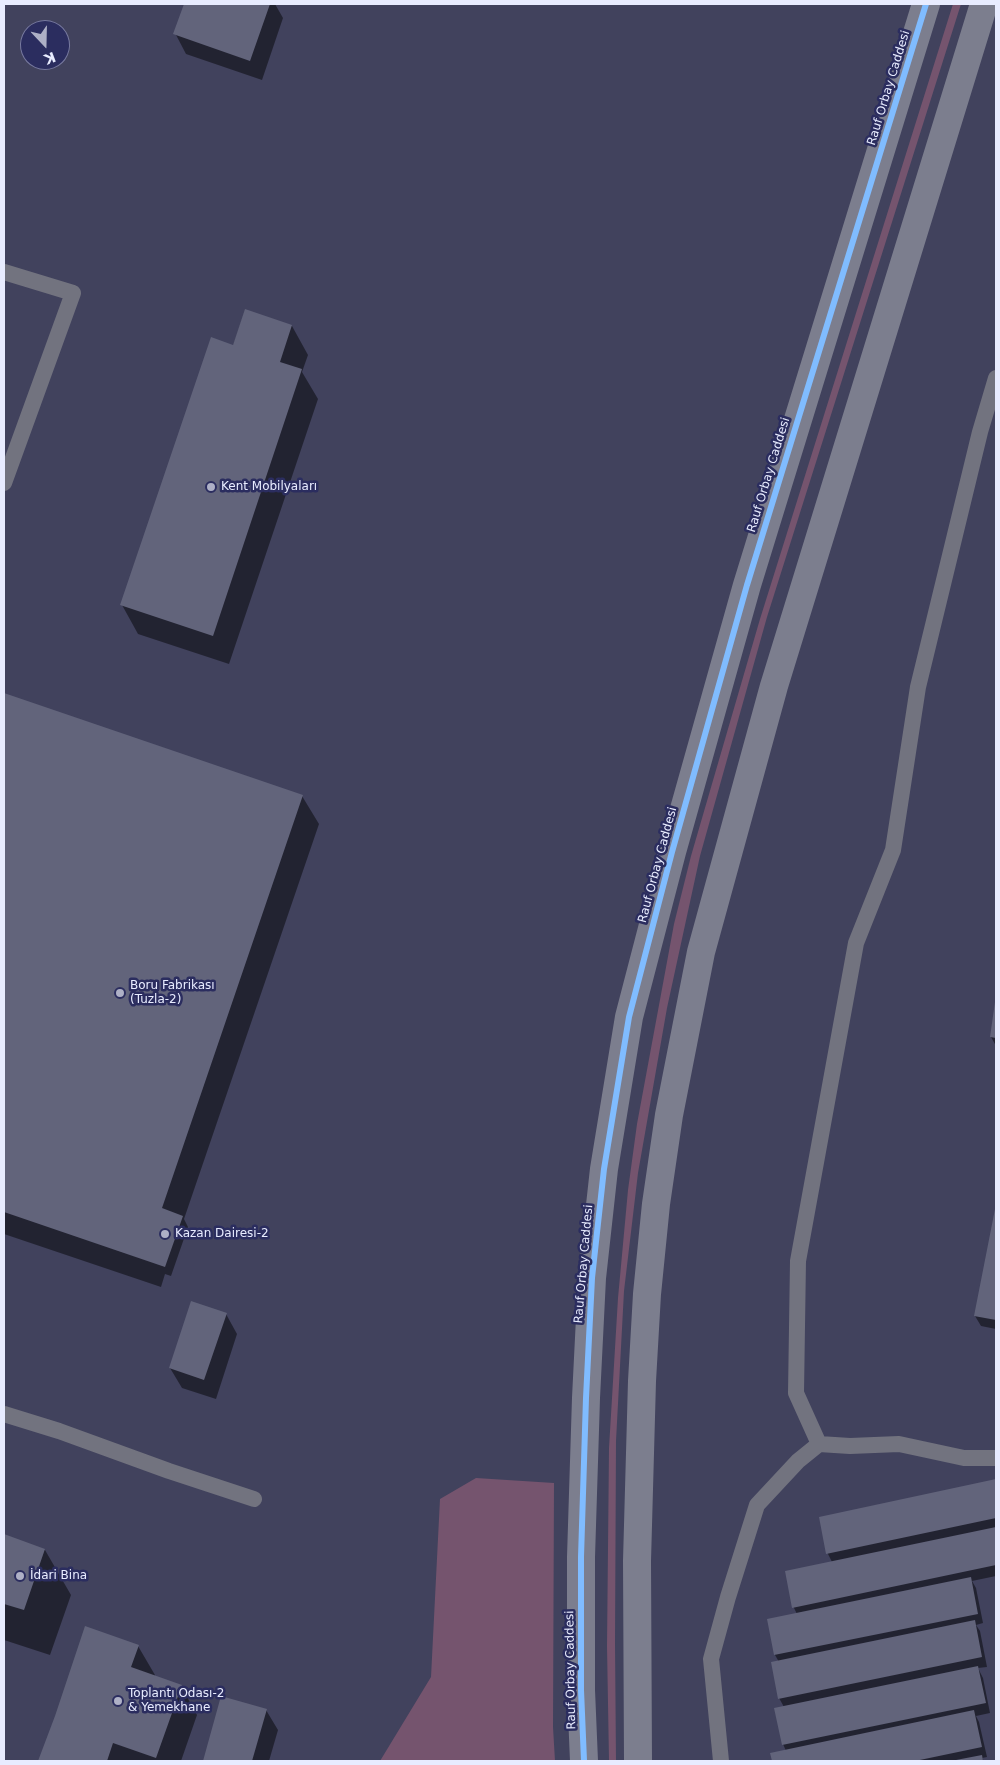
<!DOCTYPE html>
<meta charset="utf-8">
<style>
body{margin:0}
#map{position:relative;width:1000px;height:1765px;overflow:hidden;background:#41425d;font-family:"DejaVu Sans",sans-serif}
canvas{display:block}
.frame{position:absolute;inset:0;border:5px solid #e8ecff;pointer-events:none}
.north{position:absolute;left:20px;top:20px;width:50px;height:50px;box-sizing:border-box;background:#2b2d5f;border:1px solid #77799f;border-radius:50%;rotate:159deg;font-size:14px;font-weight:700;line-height:20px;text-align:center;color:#e8ecff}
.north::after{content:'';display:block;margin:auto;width:18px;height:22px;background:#aeb0c6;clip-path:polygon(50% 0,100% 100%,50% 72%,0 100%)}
</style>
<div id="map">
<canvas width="1000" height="1765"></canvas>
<div class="frame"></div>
<div class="north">K</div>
</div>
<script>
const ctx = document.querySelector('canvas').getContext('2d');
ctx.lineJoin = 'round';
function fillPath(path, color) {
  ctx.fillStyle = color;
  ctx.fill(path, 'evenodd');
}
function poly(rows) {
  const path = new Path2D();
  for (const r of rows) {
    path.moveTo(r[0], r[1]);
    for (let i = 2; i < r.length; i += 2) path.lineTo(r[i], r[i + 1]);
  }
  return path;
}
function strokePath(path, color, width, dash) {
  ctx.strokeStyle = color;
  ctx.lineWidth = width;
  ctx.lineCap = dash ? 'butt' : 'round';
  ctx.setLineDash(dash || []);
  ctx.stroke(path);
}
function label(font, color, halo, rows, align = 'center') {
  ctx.font = font + ' "DejaVu Sans",sans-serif';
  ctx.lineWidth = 5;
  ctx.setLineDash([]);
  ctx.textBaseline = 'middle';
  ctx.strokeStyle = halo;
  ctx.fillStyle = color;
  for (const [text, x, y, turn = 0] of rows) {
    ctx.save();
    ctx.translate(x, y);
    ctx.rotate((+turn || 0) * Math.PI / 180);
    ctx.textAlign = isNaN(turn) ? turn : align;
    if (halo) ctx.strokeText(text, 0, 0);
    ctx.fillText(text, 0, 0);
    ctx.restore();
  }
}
fillPath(poly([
 [953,4,961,4,767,617,700,856,667,1008,638,1173,624,1291,616,1441,615,1643,616,1761,609,1761,607,1646,609,1448,618,1298,628,1190,637,1124,674,924,691,856,760,619],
 [476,1478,554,1483,553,1727,555,1761,380,1761,431,1677,440,1499]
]), '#75546e');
fillPath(poly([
 [185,4,275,4,283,18,262,80,186,54,175,33],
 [245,311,292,326,308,355,302,372,318,399,229,664,138,634,122,605,233,346],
 [4,695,302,796,319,824,184,1219,188,1227,171,1276,165,1274,161,1287,4,1234],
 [996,1003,996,1046,991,1037],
 [996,1211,996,1329,981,1326,975,1316],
 [226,1314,237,1334,216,1399,182,1388,170,1368],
 [996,1480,996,1576,972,1581,976,1588,983,1623,976,1625,980,1631,987,1667,978,1668,983,1678,990,1713,976,1716,979,1722,987,1757,982,1758,984,1761,774,1761,772,1754,786,1751,783,1744,784,1707,779,1698,779,1662,775,1655,768,1620,797,1614,794,1608,786,1572,832,1562,828,1554,820,1518],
 [4,1536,45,1550,71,1595,50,1655,4,1640],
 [138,1646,155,1675,154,1677,181,1686,197,1715,181,1761,39,1761,56,1716],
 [222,1698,266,1710,278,1730,269,1761,204,1761]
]), '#0007');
fillPath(poly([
 [184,4,270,4,250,61,173,34],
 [245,309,292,325,280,362,302,369,213,636,120,605,211,337,233,345],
 [4,693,303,795,162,1208,183,1216,165,1267,4,1212],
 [995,1002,996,1002,996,1038,990,1037],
 [995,1209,996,1209,996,1320,974,1316],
 [191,1301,227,1313,204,1380,169,1368],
 [996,1479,996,1518,826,1554,819,1517],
 [996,1527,996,1565,792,1608,785,1571],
 [4,1534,45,1549,24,1610,4,1604],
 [971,1577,978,1614,774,1655,767,1619],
 [975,1620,982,1657,778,1699,771,1662],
 [85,1626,139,1645,131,1667,182,1685,156,1758,113,1743,107,1761,38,1761,55,1716],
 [978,1666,986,1703,782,1745,774,1708],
 [221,1696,267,1709,252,1761,203,1761],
 [974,1710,982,1747,915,1761,772,1761,770,1753],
 [982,1755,983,1761,956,1761,956,1760]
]), '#62647b');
strokePath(poly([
 [4,272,73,293,4,483],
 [996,378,980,432,918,687,893,850,856,943,798,1261,796,1393,819,1444,850,1446,899,1444,964,1458,996,1458],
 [4,1414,59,1431,169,1471,254,1499],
 [721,1761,711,1659,728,1597,757,1505,798,1461,819,1444]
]), '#72737f', 16);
strokePath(poly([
 [584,1761,581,1690,581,1557,586,1398,592,1278,604,1169,629,1017,672,852,747,585,926,4],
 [638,1761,637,1561,642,1381,647,1294,656,1204,669,1115,701,952,774,686,984,4]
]), '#7c7e8e', 28);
strokePath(poly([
 [584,1761,581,1690,581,1557,586,1398,592,1278,604,1169,629,1017,672,852,747,585,926,4]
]), '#80bcff', 6);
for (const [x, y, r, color] of [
 [211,487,5,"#aeb0c6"],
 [120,993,5,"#aeb0c6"],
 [165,1234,5,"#aeb0c6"],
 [20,1576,5,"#aeb0c6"],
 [118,1701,5,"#aeb0c6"]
]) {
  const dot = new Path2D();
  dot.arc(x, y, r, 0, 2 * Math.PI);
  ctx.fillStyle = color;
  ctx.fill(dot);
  strokePath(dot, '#2b2d5f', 2);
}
label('12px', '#e8ecff', '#2b2d5f', [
 ["Rauf Orbay Caddesi",889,88,-73],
 ["Rauf Orbay Caddesi",769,475,-73],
 ["Rauf Orbay Caddesi",658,865,-75],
 ["Rauf Orbay Caddesi",584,1264,-85],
 ["Rauf Orbay Caddesi",571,1670,-91]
]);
label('12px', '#e8ecff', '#2b2d5f', [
 ["Kent Mobilyaları",221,487],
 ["Boru Fabrikası",130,986],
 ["(Tuzla-2)",130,1000],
 ["Kazan Dairesi-2",175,1234],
 ["İdari Bina",30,1576],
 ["Toplantı Odası-2",128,1694],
 ["& Yemekhane",128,1708]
], 'left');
</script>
